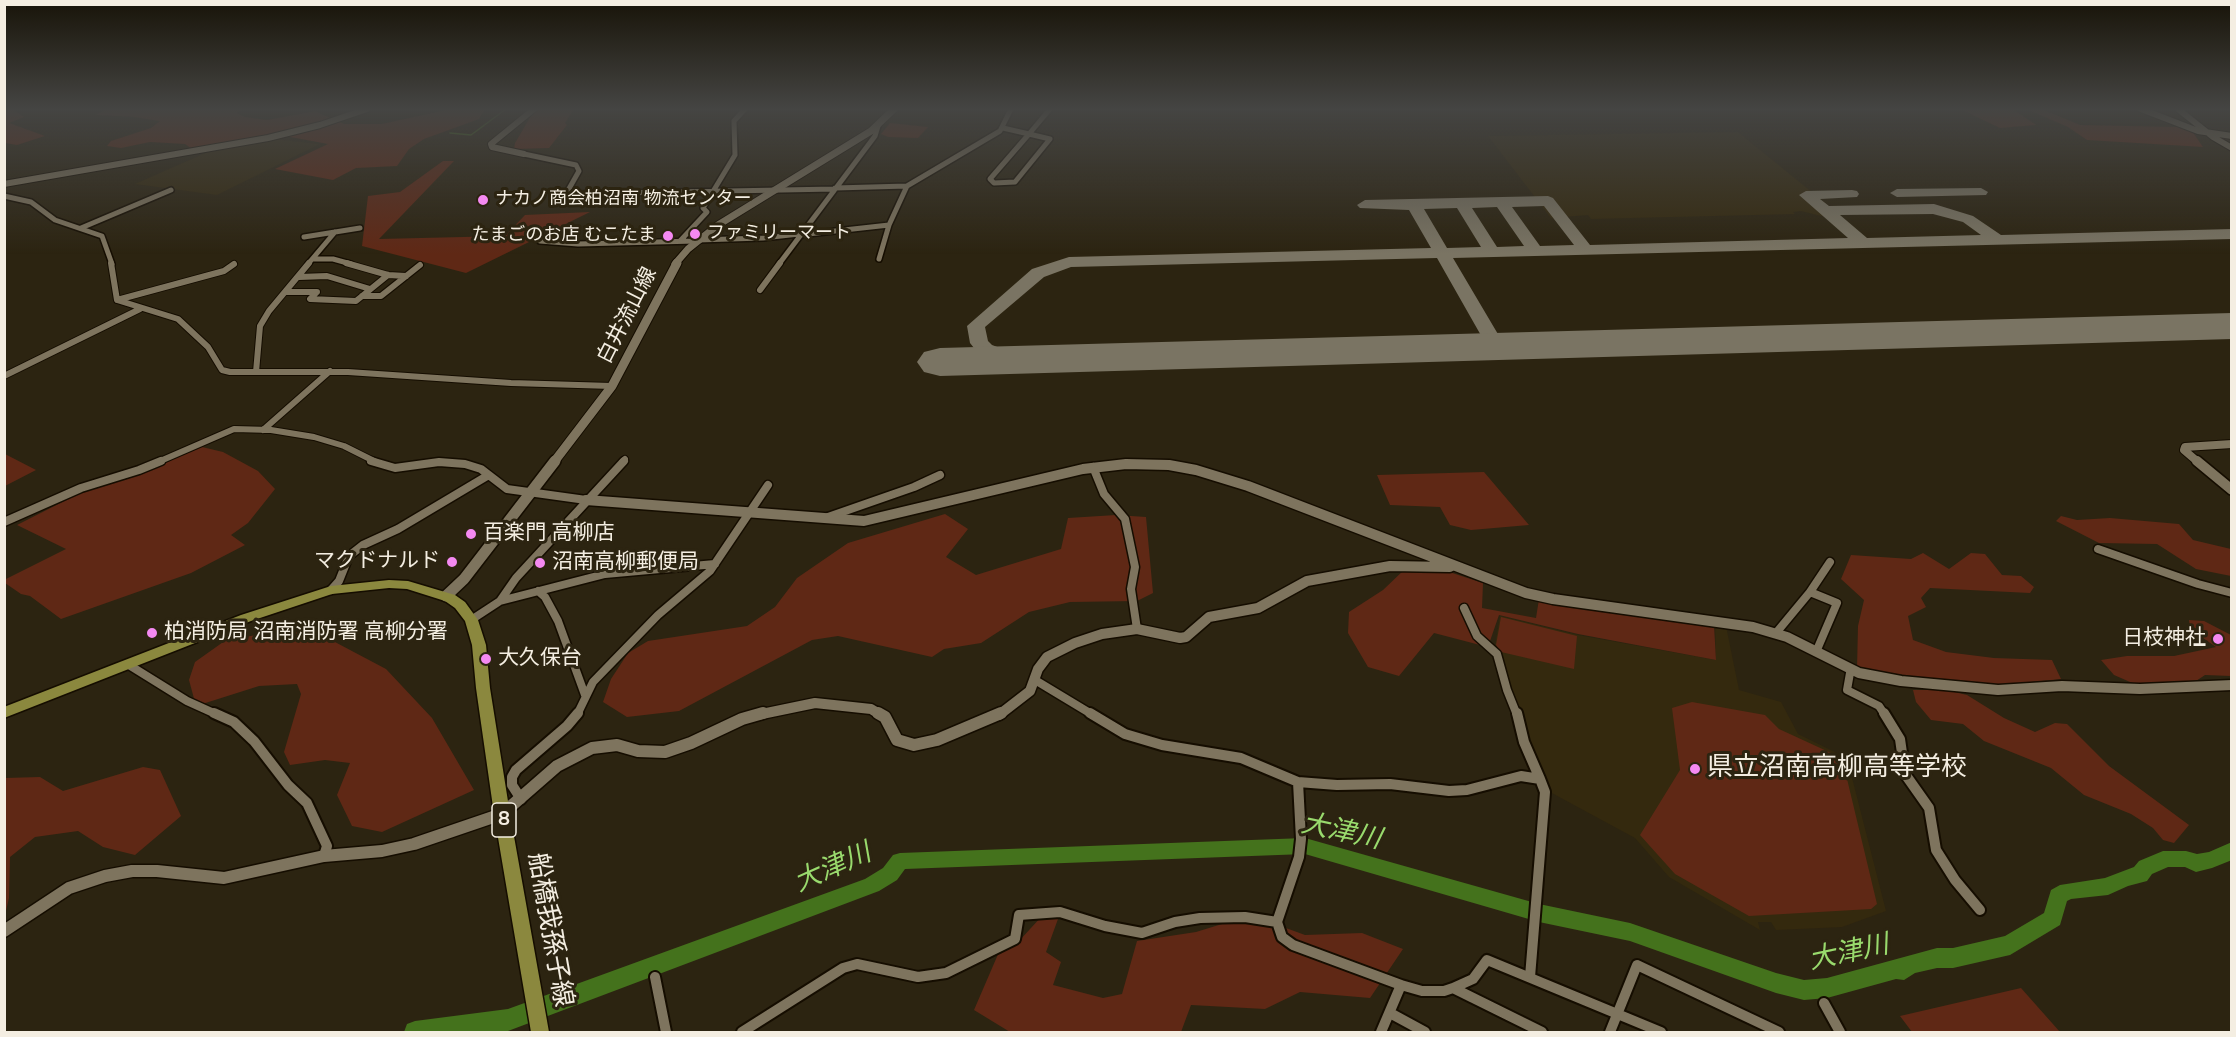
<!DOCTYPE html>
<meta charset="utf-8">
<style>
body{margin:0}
#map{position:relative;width:2236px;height:1037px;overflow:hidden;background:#2c2411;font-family:"Nunito Sans",sans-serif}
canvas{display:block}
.frame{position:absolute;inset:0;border:6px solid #f4eee2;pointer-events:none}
</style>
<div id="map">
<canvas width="2236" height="1037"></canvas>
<div class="frame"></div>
</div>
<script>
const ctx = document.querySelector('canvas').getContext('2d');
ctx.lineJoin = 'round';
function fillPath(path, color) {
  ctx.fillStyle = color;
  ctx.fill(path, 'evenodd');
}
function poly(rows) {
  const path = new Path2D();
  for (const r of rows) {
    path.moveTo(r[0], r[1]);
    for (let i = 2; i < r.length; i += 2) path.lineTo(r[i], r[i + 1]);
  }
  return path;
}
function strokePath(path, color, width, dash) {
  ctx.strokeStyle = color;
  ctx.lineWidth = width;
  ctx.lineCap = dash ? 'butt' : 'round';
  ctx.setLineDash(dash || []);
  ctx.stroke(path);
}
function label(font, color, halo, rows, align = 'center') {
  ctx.font = font + ' "Nunito Sans","Noto Sans JP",sans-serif';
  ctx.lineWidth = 6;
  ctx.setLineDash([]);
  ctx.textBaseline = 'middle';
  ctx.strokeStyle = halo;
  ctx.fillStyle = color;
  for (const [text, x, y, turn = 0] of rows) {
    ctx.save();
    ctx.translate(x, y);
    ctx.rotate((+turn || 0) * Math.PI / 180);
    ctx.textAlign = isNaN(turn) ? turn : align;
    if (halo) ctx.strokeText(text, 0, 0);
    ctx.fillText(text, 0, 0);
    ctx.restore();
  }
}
fillPath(poly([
 [1738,132,1840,215,1821,216,1801,211,1793,212,1795,214,1591,219,1588,215,1551,218,1488,136],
 [273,139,320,144,217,195,135,184,210,151],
 [1500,616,1578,635,1716,660,1715,625,1726,626,1739,690,1781,702,1798,734,1847,758,1886,911,1842,927,1776,930,1771,922,1758,922,1760,930,1669,877,1635,838,1550,792,1528,742,1518,705,1510,690,1506,667,1500,652,1495,646]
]), '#34290e');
fillPath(poly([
 [5,109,13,109,24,117,9,123,45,136,17,145,5,143],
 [106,109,243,109,237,113,245,117,267,120,315,111,344,124,382,124,450,109,485,109,479,119,424,139,409,149,397,166,356,168,333,180,275,169,328,144,274,134,192,149,185,144,150,142,121,148,107,146,111,141,151,128,160,121,134,117,96,115],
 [535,109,574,109,565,123,567,125,549,148,514,149,515,143],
 [1960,109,2013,109,2036,125,2000,128],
 [2026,109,2042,109,2080,125,2178,127,2192,131,2203,147,2087,140,2068,127],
 [890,123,928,127,918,138,888,137,881,134],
 [443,161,454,161,379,239,505,236,525,215,590,212,466,273,362,246,368,196,400,192],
 [202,447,223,452,258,471,275,489,248,523,231,535,245,545,191,573,61,619,30,596,21,594,5,583,4,580,66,549,17,525,88,489,146,471],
 [5,454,36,470,5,486],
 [1484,472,1529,525,1471,530,1450,525,1440,507,1390,505,1377,475],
 [945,514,968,529,946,557,976,575,1061,549,1068,518,1116,515,1146,517,1153,593,1137,601,1070,602,1029,612,981,643,944,649,932,657,838,636,812,640,679,711,627,717,603,702,611,679,628,653,648,641,747,626,775,607,797,578,848,543],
 [2061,516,2077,520,2110,518,2179,524,2193,540,2231,549,2231,576,2196,569,2157,544,2099,543,2056,521],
 [1923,553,1949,569,1971,553,1985,554,2002,575,2021,576,2034,587,2030,593,1930,588,1921,598,1926,607,1908,616,1913,640,1946,652,1994,658,2052,660,2061,679,1992,686,1857,669,1858,626,1864,600,1841,579,1851,555,1911,559],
 [1405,569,1440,569,1483,583,1482,608,1536,618,1539,599,1714,625,1716,660,1578,634,1499,615,1490,641,1480,645,1434,633,1399,676,1368,667,1348,633,1349,612,1383,590],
 [1501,617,1577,636,1574,669,1501,652,1496,645],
 [2189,620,2204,621,2231,635,2231,676,2205,675,2196,681,2137,685,2114,675,2101,660,2127,656,2174,656,2216,647,2190,629],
 [316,632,386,669,432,718,474,790,382,832,352,826,337,795,350,763,325,760,290,765,284,752,301,694,297,684,259,686,196,706,189,680,195,662,226,640,269,633],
 [1913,690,1946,690,1967,695,2004,718,2035,732,2055,723,2067,724,2109,766,2189,825,2174,843,2163,840,2153,828,2131,814,2084,795,2051,768,1984,741,1963,724,1931,720,1916,702],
 [1692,702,1765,715,1779,729,1842,758,1877,904,1871,909,1749,916,1675,874,1640,835,1680,770,1672,708],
 [143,767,160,770,181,816,135,855,103,847,78,831,35,837,10,857,9,898,5,915,5,778,40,777,63,791],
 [1042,916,1058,919,1046,952,1061,962,1053,985,1103,998,1122,994,1137,941,1196,932,1235,920,1275,924,1305,935,1362,933,1403,949,1370,998,1300,992,1265,1009,1191,1005,1181,1032,1010,1032,974,1010,999,952,1019,941],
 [2021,988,2060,1032,1912,1032,1900,1016]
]), '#5f2815');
strokePath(poly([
 [450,133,471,135,506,109]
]), '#44721c', 1.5);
fillPath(poly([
 [1305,838,1539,904,1630,923,1776,973,1804,980,1827,978,1937,948,1953,948,2005,936,2044,913,2051,890,2060,885,2105,878,2134,867,2139,861,2163,851,2186,851,2197,854,2209,852,2232,842,2232,860,2212,868,2196,872,2185,867,2168,867,2152,874,2147,881,2128,886,2108,895,2071,899,2067,901,2060,925,2010,955,1953,968,1937,968,1915,973,1904,980,1896,979,1827,998,1804,1000,1776,993,1630,941,1539,922,1305,854,905,869,897,880,879,891,508,1031,404,1032,407,1024,415,1021,508,1009,865,879,883,868,893,855,900,853,1305,838]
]), '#44721c');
fillPath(poly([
 [1981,188,1988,192,1986,195,1897,197,1890,193,1897,189,1981,188],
 [1852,190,1857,191,1859,194,1857,197,1820,199,1829,206,1934,204,1973,216,2001,235,2232,229,2232,239,1453,258,1505,346,1503,350,1496,352,1489,350,1487,346,1437,258,1071,267,1044,277,985,327,988,341,992,345,1022,356,1024,360,1022,364,1015,366,987,358,978,353,970,343,967,326,1032,269,1069,257,1431,248,1409,210,1360,208,1357,205,1365,200,1548,196,1553,198,1590,245,1848,238,1799,195,1806,191,1852,190],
 [1544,206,1574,245,1540,246,1512,207,1544,206],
 [1497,207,1524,246,1497,247,1472,208,1497,207],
 [1457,208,1481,247,1447,248,1424,209,1457,208],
 [1933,214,1963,222,1981,235,1867,238,1840,215,1933,214]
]), '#7a7463');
fillPath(poly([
 [2232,313,2232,339,940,376,924,372,917,362,924,352,940,348,2232,313]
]), '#7a7463');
const minorFar3 = poly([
 [1003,128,1029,134],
 [1029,134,1050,139,1015,182,994,183,990,179,1029,134],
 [1029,134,1050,109],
 [524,154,576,165,579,171,566,194,835,189],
 [835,188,907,186,1000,131,1011,109],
 [4,196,31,202,55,220,102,236,112,264],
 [81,228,171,190],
 [799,235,889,225],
 [304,237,360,228],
 [697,240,763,238,799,234],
 [540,241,578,244,696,241],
 [680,241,707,212,703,208,735,155,734,121,745,109],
 [313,259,333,259,351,264],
 [879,259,889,225,907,186],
 [308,264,335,232],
 [779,264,875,136,878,126]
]);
const minorFar2 = poly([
 [111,263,117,300,178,319,208,347,222,370,230,372,348,372,511,383,612,386],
 [346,263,388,275,406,276],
 [299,277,327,276,370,289],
 [760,290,780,263],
 [287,292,317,292,310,299,356,301,388,275],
 [362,296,381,296,420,265],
 [117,300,224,271,234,264],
 [256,372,260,326,269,311,309,263],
 [4,376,140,309],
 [263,430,330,371],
 [158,462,234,429,271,430,314,437,344,446,376,462],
 [622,462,625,459]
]);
const minorFar1 = poly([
 [371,461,395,468,439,462,465,464,481,469,507,489,586,500],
 [1093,467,1104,494,1125,519,1135,567,1131,589,1137,629],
 [828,517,914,487,940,475],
 [4,522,81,488,139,470,161,461],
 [2098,549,2198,584,2232,593],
 [331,590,339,581,349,556,363,545,398,529,487,476],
 [538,591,545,597,558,621,585,695],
 [1810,592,1830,562],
 [500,601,605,574,715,564],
 [1464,608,1477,636,1497,654,1507,690,1517,715],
 [471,620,500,601,516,578,624,461],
 [1776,633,1810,592,1837,603,1816,652],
 [129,665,187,701,218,715],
 [1853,672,1850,673,1847,690,1879,706,1885,715],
 [1035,680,1093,715],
 [577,715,593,682,658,615,710,571,768,485]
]);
const minor = poly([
 [214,713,234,722,254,741,288,785,307,803,327,846,324,856],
 [1090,713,1125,734,1162,745,1241,758,1298,782,1337,785,1390,784,1449,791,1467,790,1521,776,1540,779,1524,742,1517,713],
 [1884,713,1900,739,1905,774,1929,808,1936,850,1955,880,1980,910],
 [521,799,512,785,512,777,516,770,567,726,578,713],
 [1277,922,1299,857,1301,839,1298,782],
 [655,977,666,1032],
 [1530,977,1545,792,1540,779],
 [1401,985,1422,991,1444,991,1453,988,1542,1032],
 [1453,988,1473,979,1487,960,1661,1032],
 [1824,1003,1840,1032],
 [1390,1013,1425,1032],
 [742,1032,843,968,857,964,918,977,946,973,1015,939,1019,915,1060,912,1105,926,1142,933,1175,922,1200,918,1245,917,1277,922,1282,937,1293,945,1401,985,1381,1032],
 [1610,1032,1637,965,1779,1032]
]);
const tertiaryFar3 = poly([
 [2141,109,2198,131,2232,136],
 [2178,109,2213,137,2232,148],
 [524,154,492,147,491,144,534,109],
 [4,184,268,138,320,125,367,109]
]);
const tertiaryFar2 = poly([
 [2198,462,2184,450,2185,447,2232,444]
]);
const tertiaryFar1 = poly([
 [2197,461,2232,490],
 [586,500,864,521,1083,469,1126,464,1169,465,1196,470,1248,486,1526,593,1553,599,1753,627,1787,637,1859,673,1901,681,1998,690,2062,686,2140,689,2232,685],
 [757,715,815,703,871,709,881,715],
 [999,715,1030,691,1038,669,1047,657,1075,643,1102,634,1137,629,1180,638,1186,637,1209,617,1258,608,1307,581,1390,566,1450,567]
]);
const tertiary = poly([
 [878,713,885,717,897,740,914,745,937,740,1001,713],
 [4,931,69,888,105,876,132,871,157,871,224,878,324,856,382,851,414,844,502,814,557,766,592,748,617,745,638,751,665,752,691,743,742,719,763,713]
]);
const secondaryFar2 = poly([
 [675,264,688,249,718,225,871,131,894,109]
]);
const secondaryFar1 = poly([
 [554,462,612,386,677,263]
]);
const secondary = poly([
 [446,596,464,579,555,461]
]);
const primary = poly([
 [389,580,408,581,455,595,465,602,478,620,486,645,490,688,510,814,549,1032,531,1032,494,814,476,688,472,645,465,621,455,608,445,601,407,589,389,588,332,594,251,621,4,718,4,707,241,615,331,586,389,580]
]);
strokePath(minorFar3, '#150d00', 8);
strokePath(minorFar2, '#150d00', 8);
strokePath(minorFar1, '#150d00', 11);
strokePath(minor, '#150d00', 14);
strokePath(tertiaryFar3, '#150d00', 8);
strokePath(tertiaryFar2, '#150d00', 10);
strokePath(tertiaryFar1, '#150d00', 13);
strokePath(tertiary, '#150d00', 15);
strokePath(secondaryFar2, '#150d00', 9);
strokePath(secondaryFar1, '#150d00', 11);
strokePath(secondary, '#150d00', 14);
strokePath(primary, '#150d00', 3);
strokePath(minorFar3, '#7e745e', 5);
strokePath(minorFar2, '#7e745e', 6);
strokePath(minorFar1, '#7e745e', 8);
strokePath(minor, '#7e745e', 10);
strokePath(tertiaryFar3, '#7e745e', 6);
strokePath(tertiaryFar2, '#7e745e', 8);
strokePath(tertiaryFar1, '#7e745e', 10);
strokePath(tertiary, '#7e745e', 12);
strokePath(secondaryFar2, '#7e745e', 7);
strokePath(secondaryFar1, '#7e745e', 9);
strokePath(secondary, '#7e745e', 11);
fillPath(primary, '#8b883e');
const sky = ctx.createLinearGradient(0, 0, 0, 254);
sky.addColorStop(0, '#181409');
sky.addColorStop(0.43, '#454543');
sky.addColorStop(1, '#45454300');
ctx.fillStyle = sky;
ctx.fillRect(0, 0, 2236, 254);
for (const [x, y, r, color] of [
 [483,200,6,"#f489f1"],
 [695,234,6,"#f489f1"],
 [668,236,6,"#f489f1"],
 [471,534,6,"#f489f1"],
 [452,562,6,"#f489f1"],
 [540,563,6,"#f489f1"],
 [152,633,6,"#f489f1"],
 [2218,639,6,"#f489f1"],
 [486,659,6,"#f489f1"],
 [1695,769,6,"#f489f1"]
]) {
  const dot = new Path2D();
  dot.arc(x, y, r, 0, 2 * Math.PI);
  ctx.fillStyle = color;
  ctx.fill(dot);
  strokePath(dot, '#2c2411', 2);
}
label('18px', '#f4eee2', '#2c2411', [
 ["ナカノ商会柏沼南 物流センター",495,200],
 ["ファミリーマート",707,234],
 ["たまごのお店 むこたま",656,236,"right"]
], 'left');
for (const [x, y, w] of [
 [504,820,24]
]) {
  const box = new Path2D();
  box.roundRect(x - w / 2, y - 17, w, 34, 4.5);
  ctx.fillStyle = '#2c2411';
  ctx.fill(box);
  strokePath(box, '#f4eee2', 1.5);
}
label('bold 20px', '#f4eee2', null, [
 ["8",504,820]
]);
label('21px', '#f4eee2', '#2c2411', [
 ["白井流山線",628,316,-63]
]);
label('21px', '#f4eee2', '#2c2411', [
 ["百楽門 高柳店",483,534],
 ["マクドナルド",440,562,"right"],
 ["沼南高柳郵便局",552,563],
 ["柏消防局 沼南消防署 高柳分署",164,633],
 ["日枝神社",2206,639,"right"],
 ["大久保台",498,659]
], 'left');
label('26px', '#f4eee2', '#2c2411', [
 ["県立沼南高柳高等学校",1707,769]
], 'left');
label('26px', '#f4eee2', '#2c2411', [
 ["船橋我孫子線",549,930,80]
]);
label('italic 27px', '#99da6d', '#2c2411', [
 ["大津川",1341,833,12],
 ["大津川",833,869,-24],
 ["大津川",1849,954,-12]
]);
</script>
